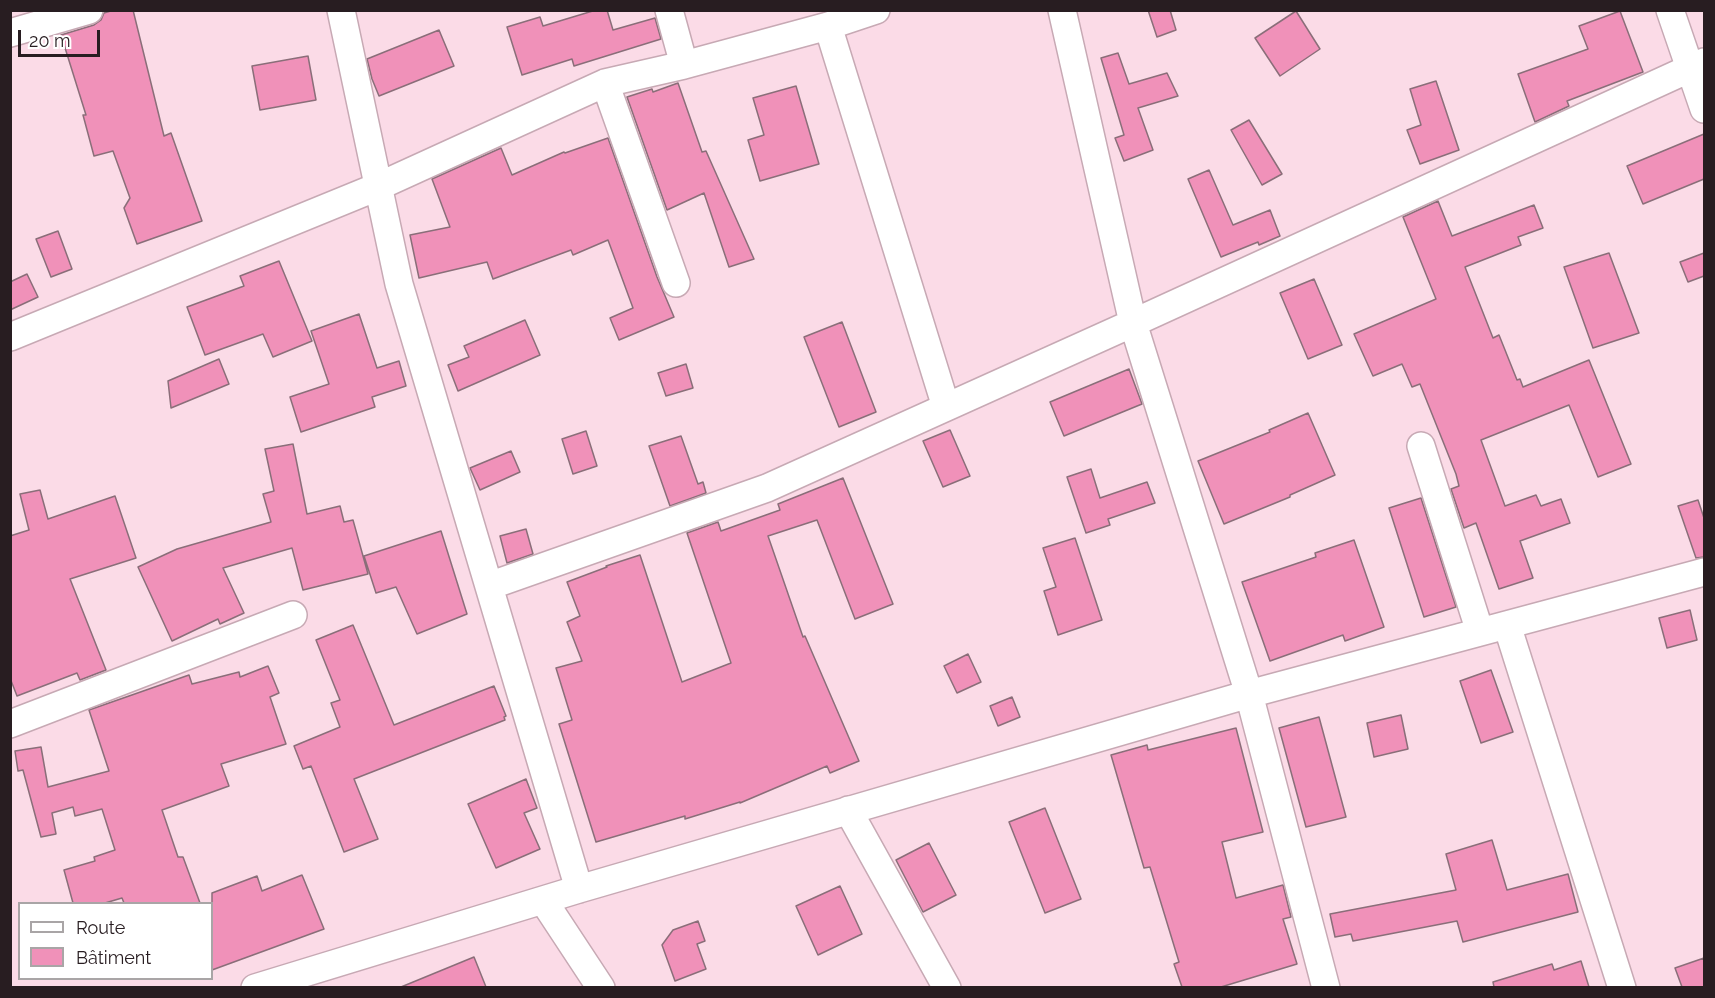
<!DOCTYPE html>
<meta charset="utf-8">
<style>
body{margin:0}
#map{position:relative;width:1715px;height:998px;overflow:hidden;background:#fbdbe7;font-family:Raleway,sans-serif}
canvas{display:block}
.frame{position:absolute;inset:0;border:12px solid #281d21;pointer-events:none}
.legend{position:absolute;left:18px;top:902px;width:195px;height:78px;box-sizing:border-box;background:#fff;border:2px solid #a9a5a6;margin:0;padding:8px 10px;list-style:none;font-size:18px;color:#281d21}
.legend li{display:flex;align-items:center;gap:12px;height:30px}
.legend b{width:30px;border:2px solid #a9a5a6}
.scale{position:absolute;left:18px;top:30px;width:82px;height:27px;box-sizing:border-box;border:3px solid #281d21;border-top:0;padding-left:8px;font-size:18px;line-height:21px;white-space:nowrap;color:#281d21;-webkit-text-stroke:4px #fff;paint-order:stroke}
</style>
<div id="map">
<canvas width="1715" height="998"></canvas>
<div class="frame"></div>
<ul class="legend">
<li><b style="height:8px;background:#fff"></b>Route</li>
<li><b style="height:16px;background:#f091b9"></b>Bâtiment</li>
</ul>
<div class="scale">20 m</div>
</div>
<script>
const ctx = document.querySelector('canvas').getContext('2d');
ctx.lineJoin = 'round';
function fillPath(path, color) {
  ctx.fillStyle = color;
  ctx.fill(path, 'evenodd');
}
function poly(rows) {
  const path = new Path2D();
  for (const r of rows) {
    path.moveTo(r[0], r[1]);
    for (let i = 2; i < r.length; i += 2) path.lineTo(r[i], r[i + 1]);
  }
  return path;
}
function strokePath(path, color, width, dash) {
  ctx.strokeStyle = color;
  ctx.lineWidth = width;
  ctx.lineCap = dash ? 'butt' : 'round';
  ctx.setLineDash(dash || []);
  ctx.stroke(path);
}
const building = poly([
 [114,10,133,10,164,136,171,133,202,221,137,244,124,208,130,198,113,151,94,156,83,115,86,115,61,35,94,25,101,20,104,13,114,10],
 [596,10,607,10,613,30,655,18,661,39,574,66,572,59,522,75,507,27,540,17,543,26,596,10],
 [1148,10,1170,10,1176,30,1157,37,1148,10],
 [1296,11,1320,49,1280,76,1255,38,1296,11],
 [1620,11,1643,72,1567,101,1569,106,1535,122,1518,74,1588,49,1579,26,1620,11],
 [439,30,454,66,379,96,372,79,367,59,439,30],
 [1118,53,1129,84,1167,73,1178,96,1138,108,1153,150,1124,161,1115,138,1124,135,1101,58,1118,53],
 [308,56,316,100,260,110,252,66,308,56],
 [1436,81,1459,150,1420,164,1407,130,1421,125,1410,89,1436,81],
 [678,83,702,152,706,151,754,259,729,267,704,193,667,210,627,97,652,89,653,92,678,83],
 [796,86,819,164,760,181,748,140,764,135,753,98,796,86],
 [1249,120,1282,174,1262,185,1231,130,1249,120],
 [1704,134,1704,179,1643,204,1627,166,1704,134],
 [608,138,657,277,674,317,619,340,610,318,633,308,608,240,573,255,571,250,493,279,487,262,419,278,410,235,450,227,432,179,501,148,512,175,564,152,565,153,608,138],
 [1209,170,1233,225,1270,210,1280,236,1259,245,1258,242,1221,257,1188,179,1209,170],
 [1438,201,1452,236,1534,205,1543,228,1518,237,1521,245,1465,267,1493,338,1499,335,1517,380,1520,379,1523,387,1589,360,1631,464,1598,477,1569,405,1481,440,1505,506,1536,495,1541,506,1561,499,1570,523,1520,541,1533,578,1499,589,1476,523,1464,528,1451,489,1459,486,1456,474,1420,384,1412,387,1402,364,1373,376,1354,334,1436,299,1403,217,1438,201],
 [58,231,72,269,51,277,36,239,58,231],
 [1609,253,1639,333,1593,348,1564,267,1609,253],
 [1704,253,1704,276,1688,282,1680,262,1704,253],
 [279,261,312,341,273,357,263,334,205,355,187,307,244,286,240,276,279,261],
 [27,274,38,297,10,310,10,282,27,274],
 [1314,279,1342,345,1308,359,1280,293,1314,279],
 [359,314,377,368,399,361,406,386,372,397,375,407,301,432,290,397,329,384,311,331,359,314],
 [525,320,540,355,458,391,448,365,469,357,464,346,525,320],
 [842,322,876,412,839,427,804,337,842,322],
 [219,359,229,384,171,408,168,381,219,359],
 [686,364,693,388,666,396,658,373,686,364],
 [1129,369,1142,404,1064,436,1050,402,1129,369],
 [1308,413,1335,475,1290,495,1290,497,1224,524,1198,461,1270,432,1269,430,1308,413],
 [950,430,970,476,943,487,923,441,950,430],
 [586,431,597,466,573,474,562,439,586,431],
 [681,436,698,484,703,482,706,493,670,506,649,446,681,436],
 [293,444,307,514,340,506,344,522,353,520,368,574,303,590,292,548,223,568,244,613,220,624,218,619,172,641,138,567,177,549,271,522,263,494,274,491,265,449,293,444],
 [511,451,520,472,480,490,470,468,511,451],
 [1091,469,1100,498,1147,482,1155,503,1108,519,1110,525,1086,533,1067,477,1091,469],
 [843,478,893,604,855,619,817,520,768,536,803,637,805,636,859,761,830,773,827,766,740,803,740,802,685,819,685,816,596,842,559,724,572,720,556,668,582,661,567,622,580,616,567,582,607,567,606,566,640,555,682,682,731,663,687,533,718,522,721,531,780,510,778,504,843,478],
 [40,490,48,519,115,496,136,558,70,579,106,670,80,680,77,673,17,696,10,678,10,536,29,530,20,494,40,490],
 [1421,498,1456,607,1424,617,1389,508,1421,498],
 [1698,500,1704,518,1704,557,1696,558,1678,506,1698,500],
 [526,529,533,554,507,563,500,536,526,529],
 [441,531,467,614,417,634,396,587,376,593,364,556,441,531],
 [1075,538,1102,620,1058,635,1044,591,1056,587,1043,548,1075,538],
 [1354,540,1384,627,1345,641,1343,635,1270,661,1242,582,1316,557,1315,553,1354,540],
 [1690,610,1697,640,1667,648,1659,618,1690,610],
 [353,625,394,725,494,686,506,716,504,717,505,720,354,779,378,839,344,852,311,766,303,769,294,746,340,727,331,703,340,700,316,640,353,625],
 [968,654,981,682,957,693,944,666,968,654],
 [268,666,279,693,270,697,286,744,221,764,229,786,162,810,178,857,183,857,200,903,124,903,122,898,105,903,73,903,64,870,95,861,94,857,115,850,102,809,75,816,73,807,52,813,56,834,41,837,23,770,18,771,15,751,41,747,48,787,109,771,89,710,189,675,192,684,239,672,240,677,268,666],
 [1491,670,1513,732,1481,743,1460,681,1491,670],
 [1012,697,1020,717,998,726,990,706,1012,697],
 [1401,715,1408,749,1374,757,1367,723,1401,715],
 [1319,717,1346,817,1306,827,1279,728,1319,717],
 [1236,728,1263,832,1222,842,1236,898,1283,885,1291,917,1283,919,1297,964,1221,987,1182,987,1174,964,1179,962,1150,867,1144,868,1111,755,1147,745,1148,750,1236,728],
 [526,779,537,808,524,813,540,849,496,868,468,804,526,779],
 [1045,808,1081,899,1045,913,1009,822,1045,808],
 [1492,840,1507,890,1568,874,1578,912,1463,942,1457,921,1353,941,1351,934,1335,937,1330,914,1456,890,1446,854,1492,840],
 [929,843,956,895,923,912,896,860,929,843],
 [302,875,324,929,212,970,212,893,257,876,262,891,302,875],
 [840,886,862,934,818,955,796,906,840,886],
 [698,921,705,941,697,944,706,969,675,981,662,945,673,930,698,921],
 [474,957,486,987,401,987,474,957],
 [1704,958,1704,987,1682,987,1675,968,1704,958],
 [1581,961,1589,987,1494,987,1493,982,1552,964,1554,970,1581,961]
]);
fillPath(building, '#f091b9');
strokePath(building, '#8a6e79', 1.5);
const minor = poly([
 [341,10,399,284,579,889],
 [669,10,684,65],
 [1062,10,1133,323,1249,694,1326,988],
 [1670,10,1704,109],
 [828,26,946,407],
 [10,33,89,10],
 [605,83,676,283],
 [10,337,377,187,605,83,684,65,828,26,876,10],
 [1421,446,1480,632],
 [489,586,767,488,1133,323,1704,62],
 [1507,625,1622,988],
 [10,724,293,615],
 [848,810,947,988],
 [543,900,601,988],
 [255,988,579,889,1249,694,1704,572]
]);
strokePath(minor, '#c7a9b4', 30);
strokePath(minor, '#fff', 27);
</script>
